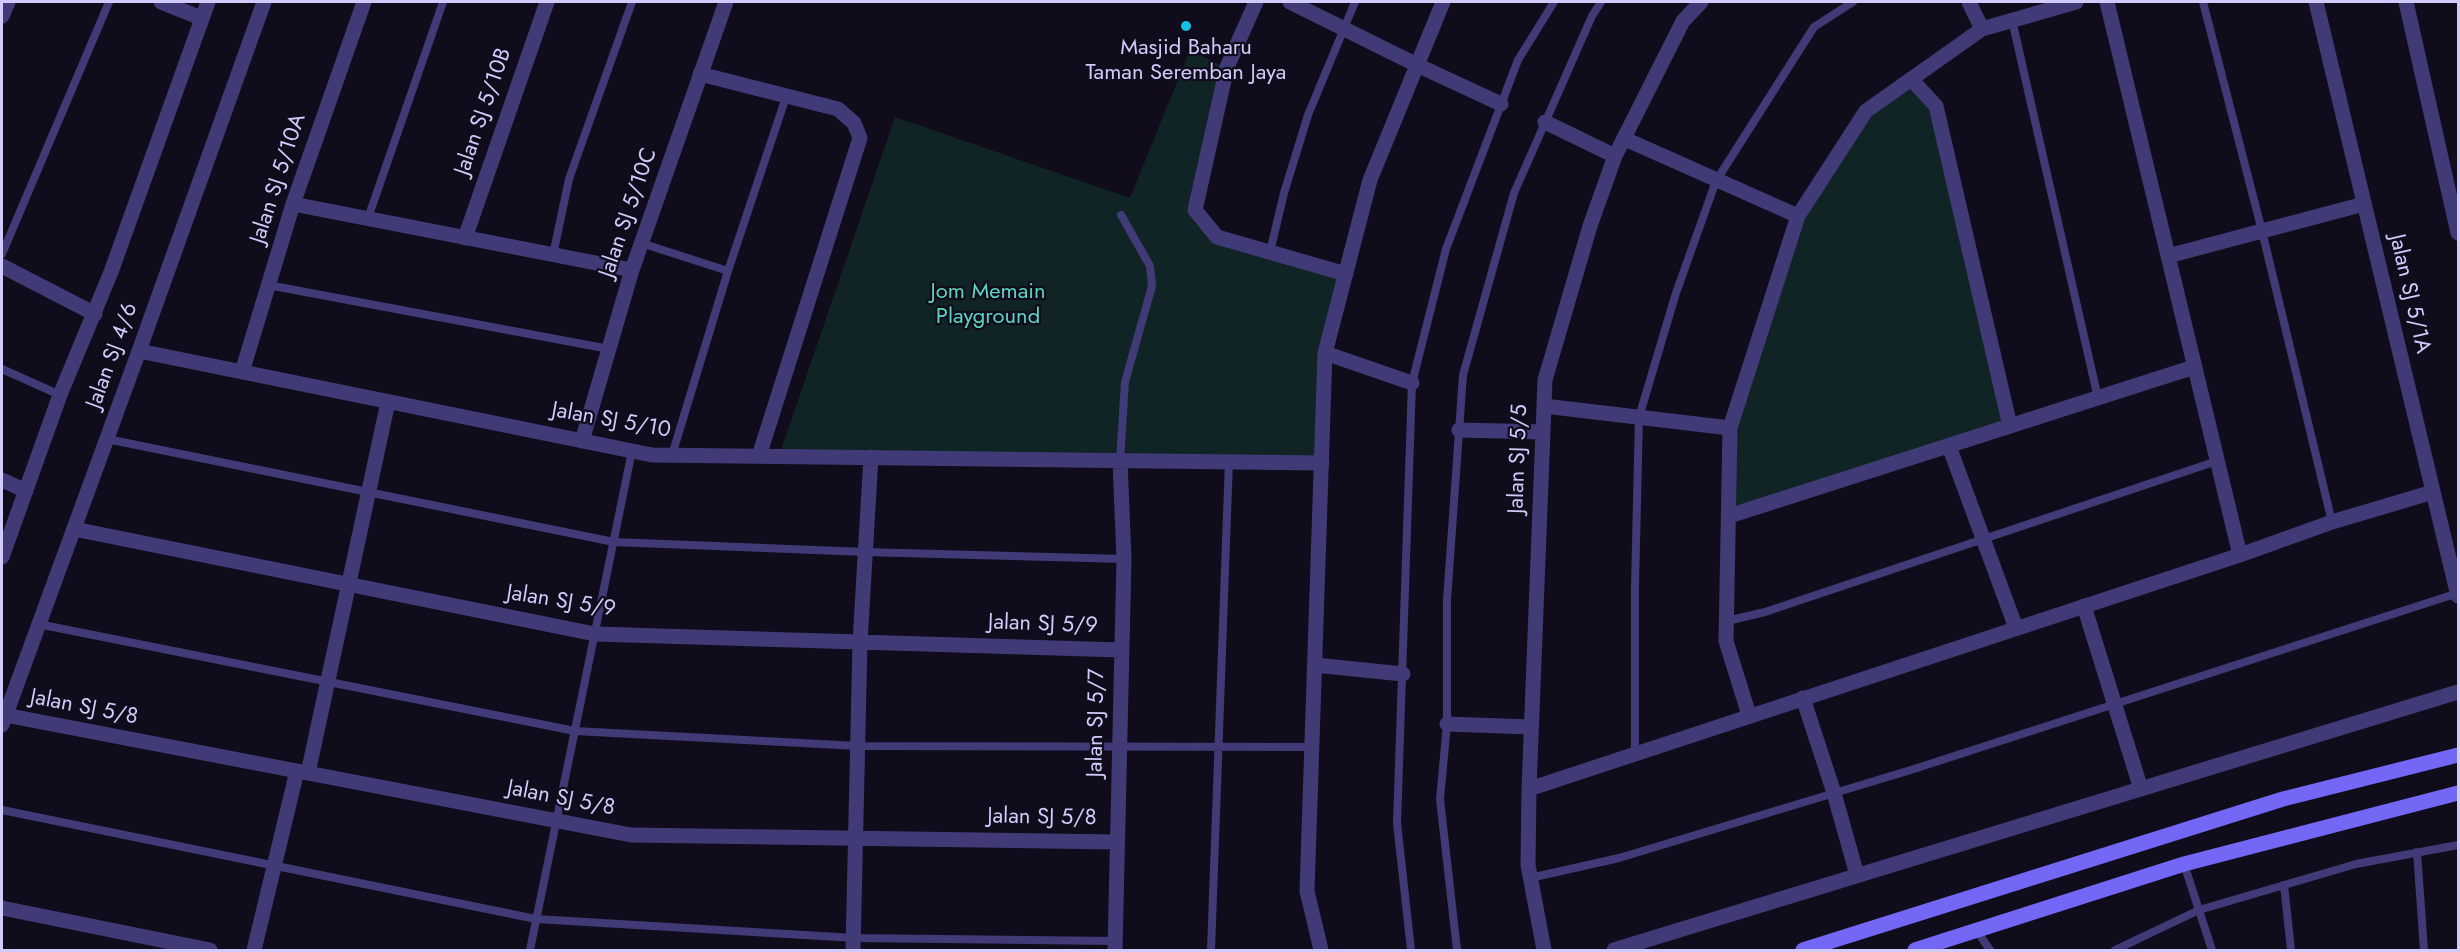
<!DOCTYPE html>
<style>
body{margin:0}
#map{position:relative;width:2460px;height:952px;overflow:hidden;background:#100c1b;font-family:Jost,sans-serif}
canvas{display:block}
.frame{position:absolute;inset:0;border:3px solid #d2cafb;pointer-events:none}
</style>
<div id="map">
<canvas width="2460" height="952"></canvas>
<div class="frame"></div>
</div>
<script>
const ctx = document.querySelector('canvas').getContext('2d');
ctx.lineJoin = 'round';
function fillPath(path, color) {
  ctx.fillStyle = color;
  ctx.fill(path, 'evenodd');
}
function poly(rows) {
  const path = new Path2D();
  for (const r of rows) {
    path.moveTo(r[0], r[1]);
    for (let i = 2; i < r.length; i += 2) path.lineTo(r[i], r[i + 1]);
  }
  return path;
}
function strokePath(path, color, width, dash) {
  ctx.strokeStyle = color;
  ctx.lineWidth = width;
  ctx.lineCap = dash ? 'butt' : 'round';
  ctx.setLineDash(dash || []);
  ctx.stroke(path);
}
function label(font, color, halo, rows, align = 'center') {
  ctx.font = font + ' Jost,sans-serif';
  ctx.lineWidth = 4.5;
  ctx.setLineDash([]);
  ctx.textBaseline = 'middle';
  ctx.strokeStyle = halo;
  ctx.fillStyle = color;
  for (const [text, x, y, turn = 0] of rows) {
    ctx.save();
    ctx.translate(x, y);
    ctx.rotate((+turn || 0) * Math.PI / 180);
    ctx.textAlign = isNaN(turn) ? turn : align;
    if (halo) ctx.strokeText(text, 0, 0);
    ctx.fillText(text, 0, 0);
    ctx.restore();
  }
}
fillPath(poly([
 [1190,50,1222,66,1191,211,1215,241,1340,276,1317,458,780,453,895,117,1130,198],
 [1910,84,1934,107,2007,424,1732,511,1732,428,1802,216,1867,112]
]), '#102425');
strokePath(poly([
 [2203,2,2262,231,2332,522],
 [2012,20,2098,398],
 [368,218,443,2],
 [641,243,728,271],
 [1270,252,1284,193,1308,115,1355,2],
 [2,254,109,2],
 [553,255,569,179,632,2],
 [268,285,609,349],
 [2,369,60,395],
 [107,439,614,542,865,552,1124,559],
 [672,455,728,271,786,97],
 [1120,461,1125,382,1152,286,1150,266,1121,215],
 [1727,621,1765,612,2217,461],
 [38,624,575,731,858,746,1312,747],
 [1635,753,1635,586,1639,417,1676,293,1716,181,1814,27,1853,2],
 [2,810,536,919,854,938,1115,941],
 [2417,852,2424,950],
 [2184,864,2212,950],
 [1530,878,1619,858,1914,769,2458,593],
 [2284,885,2291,950],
 [1977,931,1990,950],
 [530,950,632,451],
 [1211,950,1229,461],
 [1411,950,1397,823,1412,383,1446,249,1518,60,1554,2],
 [1457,950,1440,799,1447,724,1447,600,1463,375,1514,193,1592,16,1601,2],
 [2115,950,2199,910,2356,864,2458,845]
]), '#403a77', 8);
strokePath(poly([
 [161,2,201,18],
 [1256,2,1227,67,1195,210,1217,237,1346,274],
 [1290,2,1417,65,1501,104],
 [1969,2,1982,29],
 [2107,2,2240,555],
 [2316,2,2458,596],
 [2406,2,2458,233],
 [2,16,8,2],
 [700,74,838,109,854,123,860,138,759,456],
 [1911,79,1936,106,2010,426],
 [1545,122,1615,156],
 [1625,139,1798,216],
 [293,204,632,270],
 [465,238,547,2],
 [2168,256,2364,204],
 [2,266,95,314],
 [139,351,652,455,1322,463],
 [1325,353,1412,383],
 [242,372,293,204,364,2],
 [1544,406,1730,428],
 [1459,430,1543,432],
 [582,441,632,270,726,2],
 [1949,446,2016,628],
 [2,480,26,491],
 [1729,516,2194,367],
 [74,529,595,634,1121,650],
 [2,557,60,395,111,272,208,2],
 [2084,606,2141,789],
 [1315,665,1403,674],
 [1803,698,1834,793,1857,875],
 [5,715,631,835,1117,842],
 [1749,715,1726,641,1730,428,1798,216,1866,111,1982,29,2076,2],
 [1447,724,1531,727],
 [2,725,139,351,264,2],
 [308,773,388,402],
 [1529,789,2240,555,2332,522,2433,492],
 [2,908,210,950],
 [254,950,297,771],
 [853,950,860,642,871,457],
 [1115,950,1124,559,1120,461],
 [1321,950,1307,891,1325,353,1370,180,1443,2],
 [1544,950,1528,865,1529,789,1545,380,1590,226,1615,156,1683,21,1701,2],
 [1614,950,2458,692]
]), '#403a77', 15);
strokePath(poly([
 [1803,950,2283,799,2458,755],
 [1915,950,2184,864,2458,793]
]), '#7368f5', 15);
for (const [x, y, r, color] of [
 [1186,26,6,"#0fc1e2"]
]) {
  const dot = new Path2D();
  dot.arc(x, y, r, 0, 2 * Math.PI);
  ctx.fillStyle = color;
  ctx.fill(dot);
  strokePath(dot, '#100c1b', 2);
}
label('22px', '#d2cafb', '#100c1b', [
 ["Masjid Baharu",1186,49],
 ["Taman Seremban Jaya",1186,74]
]);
label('22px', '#d2cafb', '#100c1b', [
 ["Jalan SJ 5/10B",484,112,-71],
 ["Jalan SJ 5/10A",279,179,-72],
 ["Jalan SJ 5/10C",629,213,-71],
 ["Jalan SJ 5/1A",2409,294,77],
 ["Jalan SJ 4/6",113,356,-70],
 ["Jalan SJ 5/10",611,421,10],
 ["Jalan SJ 5/5",1519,459,-88],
 ["Jalan SJ 5/9",561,602,9],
 ["Jalan SJ 5/9",1043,625,2],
 ["Jalan SJ 5/8",84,708,11],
 ["Jalan SJ 5/7",1097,723,-89],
 ["Jalan SJ 5/8",561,799,11],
 ["Jalan SJ 5/8",1042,818,1]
]);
label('22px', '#5cd5be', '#100c1b', [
 ["Jom Memain",988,293],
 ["Playground",988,318]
]);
</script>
